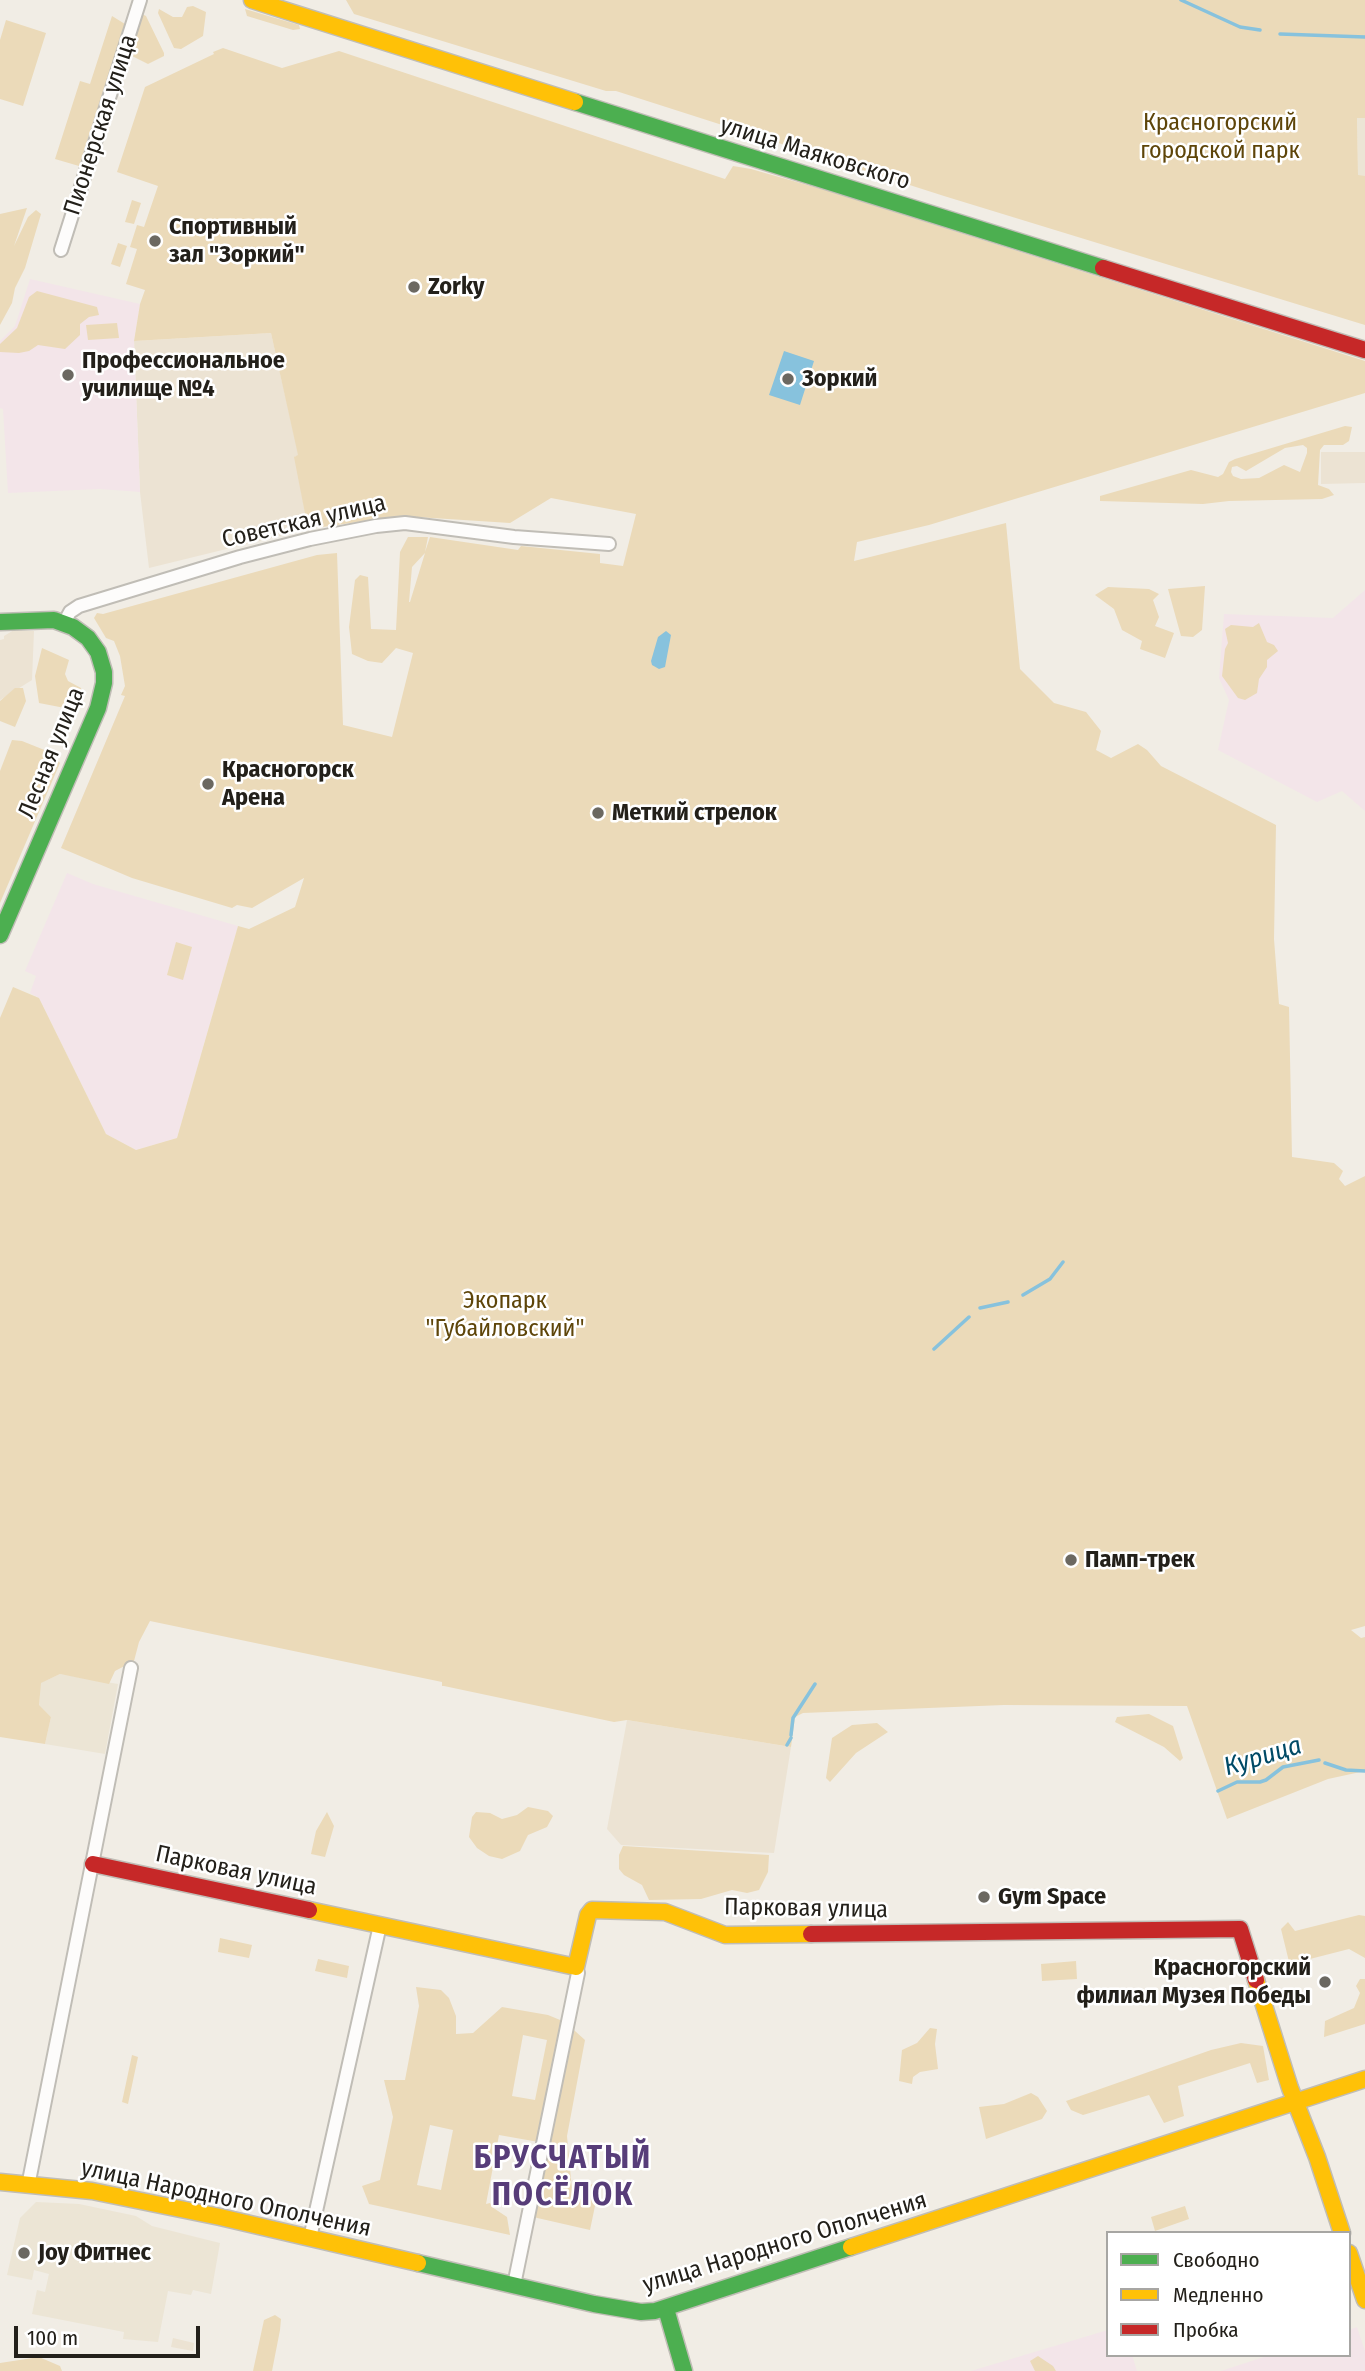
<!DOCTYPE html>
<meta charset="utf-8">
<style>
body{margin:0}
#map{position:relative;width:1365px;height:2371px;overflow:hidden;background:#f1ede5;font-family:"Fira Sans Condensed",sans-serif}
canvas{display:block}
.legend{position:absolute;left:1106px;top:2231px;width:245px;height:126px;box-sizing:border-box;background:#fff;border:2px solid #a7a6a3;margin:0;padding:9px 12px;list-style:none;font-size:21px;color:#23201a}
.legend li{display:flex;align-items:center;gap:14px;height:35px}
.legend b{width:35px;border:2px solid #a7a6a3}
.scale{position:absolute;left:14px;top:2326px;width:186px;height:32px;box-sizing:border-box;border:4px solid #23201a;border-top:0;padding-left:9px;font-size:21px;line-height:24px;white-space:nowrap;color:#23201a;-webkit-text-stroke:5px #fff;paint-order:stroke}
</style>
<div id="map">
<canvas width="1365" height="2371"></canvas>
<ul class="legend">
<li><b style="height:9px;background:#4caf50"></b>Свободно</li>
<li><b style="height:9px;background:#ffc107"></b>Медленно</li>
<li><b style="height:9px;background:#c62828"></b>Пробка</li>
</ul>
<div class="scale">100 m</div>
</div>
<script>
const ctx = document.querySelector('canvas').getContext('2d');
ctx.lineJoin = 'round';
function fillPath(path, color) {
  ctx.fillStyle = color;
  ctx.fill(path, 'evenodd');
}
function poly(rows) {
  const path = new Path2D();
  for (const r of rows) {
    path.moveTo(r[0], r[1]);
    for (let i = 2; i < r.length; i += 2) path.lineTo(r[i], r[i + 1]);
  }
  return path;
}
function strokePath(path, color, width, dash) {
  ctx.strokeStyle = color;
  ctx.lineWidth = width;
  ctx.lineCap = dash ? 'butt' : 'round';
  ctx.setLineDash(dash || []);
  ctx.stroke(path);
}
function label(font, color, halo, rows, align = 'center') {
  ctx.font = font + ' "Fira Sans Condensed",sans-serif';
  ctx.lineWidth = 5;
  ctx.setLineDash([]);
  ctx.textBaseline = 'middle';
  ctx.strokeStyle = halo;
  ctx.fillStyle = color;
  for (const [text, x, y, turn = 0] of rows) {
    ctx.save();
    ctx.translate(x, y);
    ctx.rotate((+turn || 0) * Math.PI / 180);
    ctx.textAlign = isNaN(turn) ? turn : align;
    if (halo) ctx.strokeText(text, 0, 0);
    ctx.fillText(text, 0, 0);
    ctx.restore();
  }
}
fillPath(poly([
 [1357,118,1365,118,1365,176,1358,176],
 [60,1674,118,1684,105,1754,45,1744,51,1717,39,1706,40,1683],
 [36,2202,79,2204,136,2216,152,2226,220,2243,211,2294,193,2290,191,2295,168,2291,158,2342,123,2339,124,2332,32,2314,37,2290,45,2292,49,2274,34,2270,32,2280,7,2275,20,2218]
]), '#ece5d5');
fillPath(poly([
 [271,333,299,456,295,456,308,529,149,568,140,492,134,341],
 [1321,452,1365,452,1365,483,1321,484],
 [14,630,34,631,32,680,0,700,0,640,4,639,4,636],
 [627,1720,791,1747,774,1853,621,1845,607,1829],
 [173,2338,194,2343,193,2351,171,2347]
]), '#ece3d3');
fillPath(poly([
 [30,279,140,304,134,341,140,492,100,489,8,493,3,409,0,408,0,341,15,326],
 [1365,590,1365,811,1342,791,1317,802,1218,750,1229,700,1219,678,1224,614,1333,618],
 [67,873,93,884,238,926,177,1138,136,1150,106,1134,39,998,30,993,36,976,25,971],
 [1357,2327,1365,2351,1365,2371,1221,2371,1270,2355,1349,2355,1349,2330],
 [1108,2330,1108,2355,1132,2355,1137,2371,971,2371]
]), '#f3e5e9');
fillPath(poly([
 [346,0,1365,0,1365,118,1357,118,1358,175,1365,176,1365,325,944,196,616,91,606,91,354,14],
 [193,6,206,12,203,36,181,49,174,48,158,13,159,9,173,17,182,17,187,7],
 [245,9,299,25,300,29,293,30,247,16],
 [142,14,146,16,164,53,164,56,148,64,130,55],
 [112,16,125,24,79,166,55,159,80,81,90,84],
 [6,20,46,33,23,106,0,99,0,40],
 [223,48,282,68,339,51,725,179,733,166,751,169,825,190,1365,361,1365,393,929,525,857,542,854,561,1006,523,1020,669,1054,703,1086,712,1101,731,1096,750,1111,758,1138,744,1147,750,1161,766,1276,825,1274,939,1279,1004,1289,1007,1292,1157,1334,1163,1343,1171,1339,1179,1345,1186,1365,1176,1365,1626,1351,1630,1361,1638,1365,1637,1365,1771,1328,1779,1227,1819,1187,1706,1004,1705,803,1713,795,1717,791,1747,627,1720,614,1722,444,1686,442,1686,442,1682,150,1621,139,1642,134,1661,115,1671,109,1684,60,1674,41,1683,39,1705,51,1717,45,1744,0,1737,0,1018,13,987,39,998,106,1134,136,1150,177,1138,238,926,249,929,295,907,304,878,252,908,237,905,232,908,132,878,61,848,125,696,121,695,125,686,120,656,114,641,106,638,94,618,97,613,103,614,317,555,337,553,343,725,392,737,413,653,396,648,382,663,368,661,352,654,349,627,355,580,360,575,368,577,371,629,396,630,400,552,408,537,428,537,425,552,430,537,518,550,521,546,600,554,600,563,623,566,636,514,551,498,510,523,401,516,308,529,294,457,298,455,271,333,134,341,140,304,145,290,126,284,137,249,130,247,137,225,144,227,158,186,117,172,145,87,214,54,213,52],
 [425,553,410,602,409,602,412,567],
 [132,200,141,203,134,224,125,222],
 [27,208,14,246,28,217,36,210,41,214,25,268,15,288,12,303,0,325,0,214],
 [118,243,127,246,120,267,111,264],
 [37,291,97,307,99,315,89,317,80,324,80,335,65,349,38,345,29,351,19,353,0,352,0,344,17,328,29,297],
 [117,323,119,338,88,340,86,325],
 [1345,426,1352,427,1349,441,1343,445,1324,445,1320,450,1318,485,1329,489,1334,495,1322,499,1229,501,1203,504,1100,501,1100,496,1191,470,1218,477,1223,474,1229,462,1235,459],
 [1303,445,1307,448,1307,453,1300,472,1284,465,1259,478,1241,479,1233,476,1231,472,1232,467,1237,466,1246,471,1285,448],
 [1205,586,1202,630,1193,637,1181,636,1168,589],
 [1108,587,1149,589,1159,594,1153,600,1159,617,1155,626,1174,633,1165,658,1140,649,1142,641,1122,630,1114,609,1095,595],
 [1259,623,1267,642,1274,645,1278,651,1267,660,1267,667,1259,679,1257,693,1245,700,1238,698,1222,676,1225,649,1228,643,1225,629,1231,625,1253,627],
 [42,648,69,660,65,674,68,681,81,688,82,697,70,709,39,703,35,676],
 [15,688,23,688,26,701,15,727,0,721,0,701],
 [12,740,22,741,52,753,60,763,0,903,0,771],
 [176,942,192,947,183,980,167,975],
 [1149,1714,1173,1726,1183,1758,1180,1761,1164,1747,1115,1722,1117,1717],
 [877,1723,888,1732,856,1753,830,1782,826,1778,832,1738,852,1725],
 [528,1807,548,1811,553,1816,547,1827,528,1835,520,1851,502,1859,489,1856,477,1848,469,1837,472,1817,476,1812,490,1813,502,1819,517,1815],
 [327,1812,334,1826,325,1857,311,1854,316,1831],
 [623,1846,769,1855,768,1872,759,1890,747,1893,732,1890,701,1899,649,1900,642,1885,624,1875,619,1869,619,1855],
 [1359,1915,1365,1916,1365,1958,1349,1949,1306,1960,1300,1971,1292,1974,1281,1929,1288,1922,1295,1931],
 [220,1938,252,1945,249,1958,218,1952],
 [318,1959,349,1966,347,1978,315,1971],
 [1076,1961,1077,1979,1042,1981,1041,1964],
 [1360,1979,1365,1979,1365,2024,1324,2037,1325,2021,1354,2008,1360,1993,1356,1986],
 [416,1987,441,1990,449,1998,456,2016,456,2034,473,2033,502,2007,548,2015,565,2022,585,2040,567,2136,572,2190,600,2182,590,2230,533,2217,550,2144,499,2135,486,2204,490,2203,492,2207,507,2217,510,2235,369,2204,362,2186,380,2180,393,2117,384,2080,405,2080,419,2006],
 [523,2035,547,2040,535,2100,512,2096],
 [430,2125,453,2130,441,2190,417,2185],
 [930,2028,937,2029,935,2044,938,2069,920,2072,913,2077,912,2084,899,2081,902,2050,917,2043],
 [1241,2043,1263,2046,1269,2080,1257,2083,1250,2063,1178,2086,1184,2116,1164,2123,1149,2095,1083,2115,1071,2110,1066,2101,1211,2050],
 [132,2055,138,2057,128,2104,122,2102],
 [1031,2093,1038,2097,1047,2111,1042,2119,986,2139,979,2107,1004,2104],
 [1185,2206,1189,2219,1155,2231,1151,2217],
 [275,2315,281,2319,280,2330,272,2371,253,2371,264,2320],
 [1038,2356,1053,2366,1056,2371,1035,2371,1030,2361],
 [39,2357,60,2366,62,2371,0,2371,0,2363]
]), '#ebdab9');
fillPath(poly([
 [784,351,814,361,800,405,769,395],
 [666,631,671,635,665,667,659,669,652,665,651,661,658,637]
]), '#87c2dd');
strokePath(poly([
 [1181,0,1240,27,1260,30],
 [1280,34,1365,37],
 [1023,1295,1050,1279,1063,1262],
 [980,1308,1008,1302],
 [934,1349,969,1317],
 [791,1735,793,1718,815,1684],
 [787,1745,791,1738],
 [1325,1763,1346,1770,1365,1771],
 [1218,1791,1237,1782,1260,1782,1266,1780,1283,1767,1319,1760]
]), '#87c2dd', 3.5);
const street = poly([
 [61,250,140,0],
 [64,623,70,612,79,606,240,557,310,539,376,526,405,523,514,537,609,544],
 [28,2186,131,1668],
 [310,2238,380,1925],
 [514,2285,578,1973,576,1967]
]);
const fast = poly([
 [575,102,1103,268],
 [0,622,54,620,73,627,88,638,98,652,104,672,104,683,98,708,0,935],
 [418,2263,594,2304,641,2312,655,2311,851,2247],
 [666,2309,684,2371]
]);
const slow = poly([
 [252,0,575,102],
 [309,1910,576,1967,588,1915,592,1910,665,1912,725,1935,811,1934],
 [1256,1980,1290,2088,1317,2157,1342,2233],
 [0,2182,92,2191,220,2217,418,2263],
 [851,2247,1365,2079],
 [1349,2253,1365,2300]
]);
const jam = poly([
 [1103,268,1365,350],
 [93,1864,309,1910],
 [811,1934,1240,1929,1256,1980]
]);
strokePath(street, '#c0bdb6', 16);
strokePath(fast, '#c0bdb6', 19);
strokePath(slow, '#c0bdb6', 19);
strokePath(jam, '#c0bdb6', 19);
strokePath(street, '#fdfcfb', 12);
strokePath(fast, '#4caf50', 16);
strokePath(slow, '#ffc107', 16);
strokePath(jam, '#c62828', 16);
for (const [x, y, r, color] of [
 [155,241,7,"#6b6861"],
 [414,287,7,"#6b6861"],
 [68,375,7,"#6b6861"],
 [788,379,7,"#6b6861"],
 [208,784,7,"#6b6861"],
 [598,813,7,"#6b6861"],
 [1071,1560,7,"#6b6861"],
 [984,1897,7,"#6b6861"],
 [1325,1982,7,"#6b6861"],
 [24,2253,7,"#6b6861"]
]) {
  const dot = new Path2D();
  dot.arc(x, y, r, 0, 2 * Math.PI);
  ctx.fillStyle = color;
  ctx.fill(dot);
  strokePath(dot, '#fff', 2.5);
}
label('24px', '#5e4509', '#fff', [
 ["Красногорский",1220,123],
 ["городской парк",1220,151],
 ["Экопарк",505,1301],
 ["\"Губайловский\"",505,1329]
]);
label('24px', '#23201a', '#fff', [
 ["Пионерская улица",101,125,-72],
 ["улица Маяковского",815,154,17],
 ["Советская улица",304,522,-13],
 ["Лесная улица",52,753,-68],
 ["Парковая улица",236,1871,12],
 ["Парковая улица",806,1909,1],
 ["улица Народного Ополчения",226,2199,12],
 ["улица Народного Ополчения",785,2243,-17]
]);
label('bold 24px', '#23201a', '#fff', [
 ["Спортивный",169,227],
 ["зал \"Зоркий\"",169,255],
 ["Zorky",428,287],
 ["Профессиональное",82,361],
 ["училище №4",82,389],
 ["Зоркий",802,379],
 ["Красногорск",222,770],
 ["Арена",222,798],
 ["Меткий стрелок",612,813],
 ["Памп-трек",1085,1560],
 ["Gym Space",998,1897],
 ["Красногорский",1311,1968,"right"],
 ["филиал Музея Победы",1311,1996,"right"],
 ["Joy Фитнес",38,2253]
], 'left');
label('italic 26px', '#004a66', '#fff', [
 ["Курица",1263,1757,-17]
]);
ctx.letterSpacing = '2px';
label('bold 32px', '#573d79', '#fff', [
 ["БРУСЧАТЫЙ",563,2159],
 ["ПОСЁЛОК",563,2196]
]);
ctx.letterSpacing = '0px';
</script>
